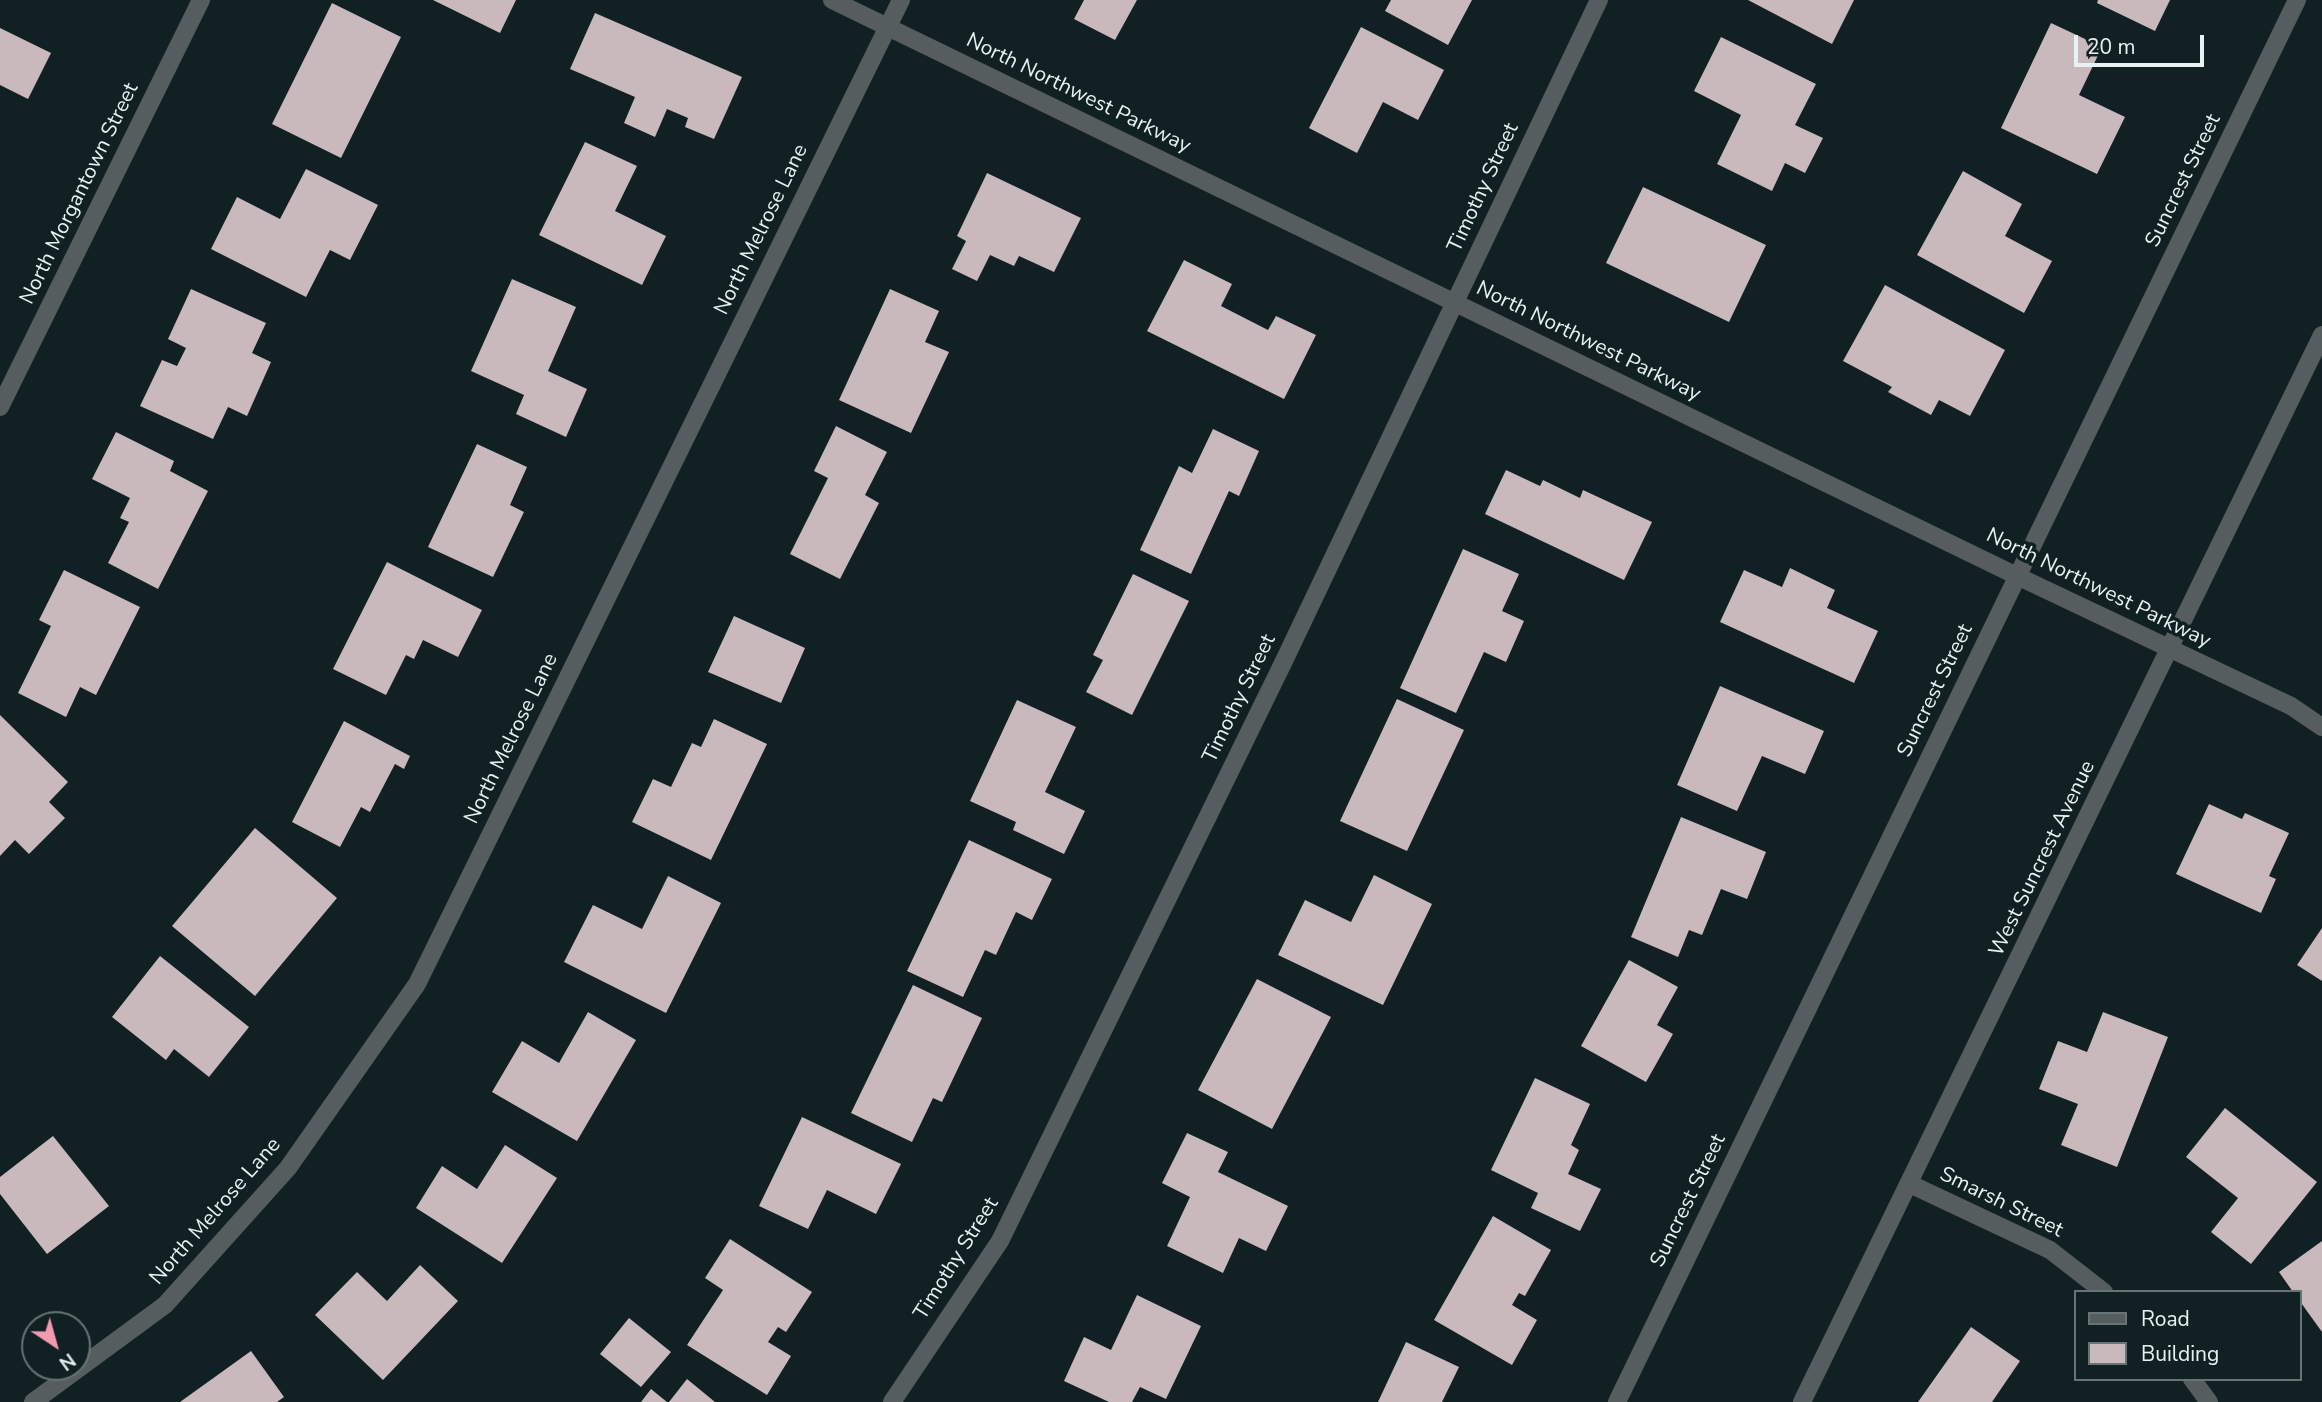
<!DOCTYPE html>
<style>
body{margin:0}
#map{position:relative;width:2322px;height:1402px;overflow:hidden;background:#112022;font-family:"Nunito Sans",sans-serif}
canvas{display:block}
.legend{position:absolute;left:2074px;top:1290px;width:228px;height:91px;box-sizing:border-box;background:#112022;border:2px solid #677476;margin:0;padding:9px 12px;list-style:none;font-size:21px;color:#e8f1f3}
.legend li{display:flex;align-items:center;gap:14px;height:35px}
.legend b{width:35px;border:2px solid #677476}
.north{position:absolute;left:21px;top:1311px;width:70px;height:70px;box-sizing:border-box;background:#112022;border:2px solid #677476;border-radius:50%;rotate:144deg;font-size:19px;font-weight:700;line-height:28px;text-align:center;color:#e8f1f3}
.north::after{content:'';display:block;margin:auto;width:24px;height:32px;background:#f19ab2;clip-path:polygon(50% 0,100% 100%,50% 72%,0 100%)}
.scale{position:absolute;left:2074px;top:35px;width:130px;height:32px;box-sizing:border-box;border:4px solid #e8f1f3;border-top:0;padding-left:9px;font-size:21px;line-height:24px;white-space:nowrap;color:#e8f1f3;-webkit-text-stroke:5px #112022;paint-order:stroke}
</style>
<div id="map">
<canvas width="2322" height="1402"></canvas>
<ul class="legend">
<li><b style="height:9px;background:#565d5e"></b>Road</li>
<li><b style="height:19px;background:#c9b8bc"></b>Building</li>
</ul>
<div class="north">N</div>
<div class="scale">20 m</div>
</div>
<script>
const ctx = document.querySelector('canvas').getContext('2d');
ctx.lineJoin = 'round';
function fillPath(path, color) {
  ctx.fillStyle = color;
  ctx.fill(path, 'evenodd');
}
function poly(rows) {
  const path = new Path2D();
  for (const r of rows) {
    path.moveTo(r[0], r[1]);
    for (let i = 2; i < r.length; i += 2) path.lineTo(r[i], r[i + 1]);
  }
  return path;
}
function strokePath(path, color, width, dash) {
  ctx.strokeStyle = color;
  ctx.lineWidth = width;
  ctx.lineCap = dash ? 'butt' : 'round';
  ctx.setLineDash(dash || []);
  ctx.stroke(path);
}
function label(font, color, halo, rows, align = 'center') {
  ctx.font = font + ' "Nunito Sans",sans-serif';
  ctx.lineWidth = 7;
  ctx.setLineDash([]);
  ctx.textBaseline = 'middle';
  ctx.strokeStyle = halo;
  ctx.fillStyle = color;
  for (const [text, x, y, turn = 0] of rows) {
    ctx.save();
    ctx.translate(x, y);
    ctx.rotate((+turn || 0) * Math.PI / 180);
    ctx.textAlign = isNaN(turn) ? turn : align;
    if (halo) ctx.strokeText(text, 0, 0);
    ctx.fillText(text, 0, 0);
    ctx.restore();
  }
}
fillPath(poly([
 [433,0,516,0,500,33],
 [1084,0,1137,0,1115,40,1074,19],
 [1391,0,1472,0,1448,45,1385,11],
 [1748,0,1854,0,1832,44],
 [2098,0,2170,0,2155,31,2097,3],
 [332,3,401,37,341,158,272,124],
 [595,13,742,77,714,139,685,127,688,118,667,109,655,137,624,123,635,97,570,69],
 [2051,23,2102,47,2079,95,2125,117,2097,174,2001,128],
 [1361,27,1444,70,1418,120,1383,102,1357,153,1309,128],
 [0,28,51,53,28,99,0,85],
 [1721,37,1816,84,1795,125,1823,138,1805,173,1785,163,1772,191,1717,164,1741,115,1694,91],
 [585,142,637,166,615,211,666,236,642,285,539,235],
 [306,169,378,205,350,260,330,250,306,297,211,249,237,197,280,219],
 [1963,171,2022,204,2005,236,2052,261,2024,313,1917,255],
 [987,173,1081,218,1054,272,1019,256,1014,266,990,255,977,281,952,269,966,241,957,236],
 [1643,187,1766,245,1729,322,1606,263],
 [1184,260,1232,284,1221,306,1268,330,1276,316,1316,335,1284,399,1147,331],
 [512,279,576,307,548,371,587,389,566,437,516,414,524,395,471,371],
 [1885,285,2005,350,1970,416,1939,400,1931,415,1888,392,1892,387,1843,361],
 [191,289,266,323,252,353,271,362,247,416,228,407,213,439,140,406,162,360,177,366,186,348,168,339],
 [890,289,939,311,925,342,949,352,911,433,839,400],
 [836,426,887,452,865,495,879,503,840,579,790,554,828,478,814,471],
 [1213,429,1259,451,1239,496,1229,491,1191,574,1140,550,1179,466,1192,473],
 [116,432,174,461,170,471,208,491,158,589,108,563,129,522,120,518,130,498,92,479],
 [477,444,527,467,510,505,524,512,493,577,428,547],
 [1506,470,1540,486,1543,480,1580,498,1583,490,1652,522,1624,580,1485,514],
 [1463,549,1519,574,1502,611,1524,621,1506,662,1484,652,1456,713,1400,688],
 [387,562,482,610,458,657,423,640,414,659,406,655,386,695,333,669],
 [1790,568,1835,590,1827,608,1878,631,1854,683,1720,622,1744,570,1782,587],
 [64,570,140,607,96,695,80,687,66,717,18,693,51,626,39,620],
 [1133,574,1189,601,1132,715,1086,692,1103,660,1093,655],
 [734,616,805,648,781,703,708,672],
 [1720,686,1824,731,1805,774,1762,756,1737,811,1677,785],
 [1397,699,1464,730,1407,851,1340,821],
 [1017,700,1076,727,1045,792,1085,811,1064,854,1013,830,1016,822,970,801],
 [0,715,68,782,49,802,65,818,29,854,15,840,0,856],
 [714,719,767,744,711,860,632,822,653,779,671,787,692,743,701,747],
 [344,721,410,756,404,769,395,764,370,812,361,807,340,847,292,822],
 [2209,804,2242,819,2245,813,2289,833,2269,876,2276,879,2261,913,2176,874],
 [1681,817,1766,852,1747,899,1721,889,1702,935,1689,930,1678,957,1631,937],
 [255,828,337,898,255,996,172,926],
 [969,840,1052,879,1032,920,1016,912,996,955,985,950,963,997,907,971],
 [1374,875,1432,904,1383,1005,1278,955,1305,900,1351,922],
 [668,876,721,903,666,1013,564,962,593,905,642,929],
 [2322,928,2322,981,2297,965],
 [160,956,249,1027,209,1077,174,1049,166,1060,112,1017],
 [1629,960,1678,987,1657,1025,1673,1034,1646,1082,1581,1046],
 [1257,979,1331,1017,1272,1129,1198,1090],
 [913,985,982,1018,942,1102,933,1098,912,1142,851,1113],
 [588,1012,636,1040,577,1141,492,1092,522,1041,559,1063],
 [2103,1012,2168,1037,2117,1167,2061,1145,2078,1104,2039,1089,2058,1041,2087,1052],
 [1535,1078,1590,1104,1571,1145,1579,1150,1568,1174,1601,1189,1580,1231,1531,1208,1538,1193,1491,1170],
 [2225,1108,2317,1182,2251,1264,2211,1232,2238,1198,2186,1157],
 [802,1117,901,1164,876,1214,827,1190,808,1229,759,1206],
 [1187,1133,1228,1152,1218,1172,1288,1206,1266,1251,1239,1238,1223,1273,1167,1246,1190,1197,1162,1183],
 [53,1136,109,1206,47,1254,0,1194,0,1177],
 [505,1145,557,1178,502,1263,416,1208,442,1166,477,1189],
 [1493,1216,1551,1250,1525,1296,1519,1293,1512,1305,1537,1320,1512,1365,1434,1320],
 [730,1239,812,1292,786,1332,778,1327,768,1342,791,1356,767,1395,687,1345,723,1290,705,1278],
 [2322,1241,2322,1332,2299,1300,2299,1292,2293,1292,2279,1272],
 [420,1265,458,1301,383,1380,315,1315,357,1272,387,1301],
 [1137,1295,1201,1326,1166,1399,1140,1387,1132,1402,1109,1402,1064,1381,1084,1337,1111,1350],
 [629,1318,671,1352,641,1387,600,1354],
 [1971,1327,2020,1361,1992,1402,1918,1402],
 [1406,1342,1459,1367,1442,1402,1378,1402],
 [251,1351,284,1397,277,1402,180,1402],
 [687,1379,715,1402,669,1402],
 [651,1389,667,1402,641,1402]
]), '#c9b8bc');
strokePath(poly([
 [832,0,2017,576,2291,706,2322,727],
 [0,407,201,0],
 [1910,1184,2050,1250,2104,1292],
 [2192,1379,2209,1402],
 [33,1402,165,1305,288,1168,417,984,901,0],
 [892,1402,1000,1241,1283,663,1599,0],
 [1617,1402,2297,0],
 [1802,1402,2322,335]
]), '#565d5e', 18);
label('21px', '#e8f1f3', '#112022', [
 ["North Northwest Parkway",1078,94,26],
 ["Suncrest Street",2184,181,-64],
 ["Timothy Street",1484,188,-65],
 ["North Morgantown Street",80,194,-64],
 ["North Melrose Lane",762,230,-64],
 ["North Northwest Parkway",1588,342,26],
 ["North Northwest Parkway",2098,589,26],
 ["Suncrest Street",1936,691,-64],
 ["Timothy Street",1240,699,-64],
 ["North Melrose Lane",512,739,-64],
 ["West Suncrest Avenue",2043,859,-64],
 ["Suncrest Street",1689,1201,-64],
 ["Smarsh Street",2001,1203,26],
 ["North Melrose Lane",216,1212,-49],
 ["Timothy Street",957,1259,-58]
]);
</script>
